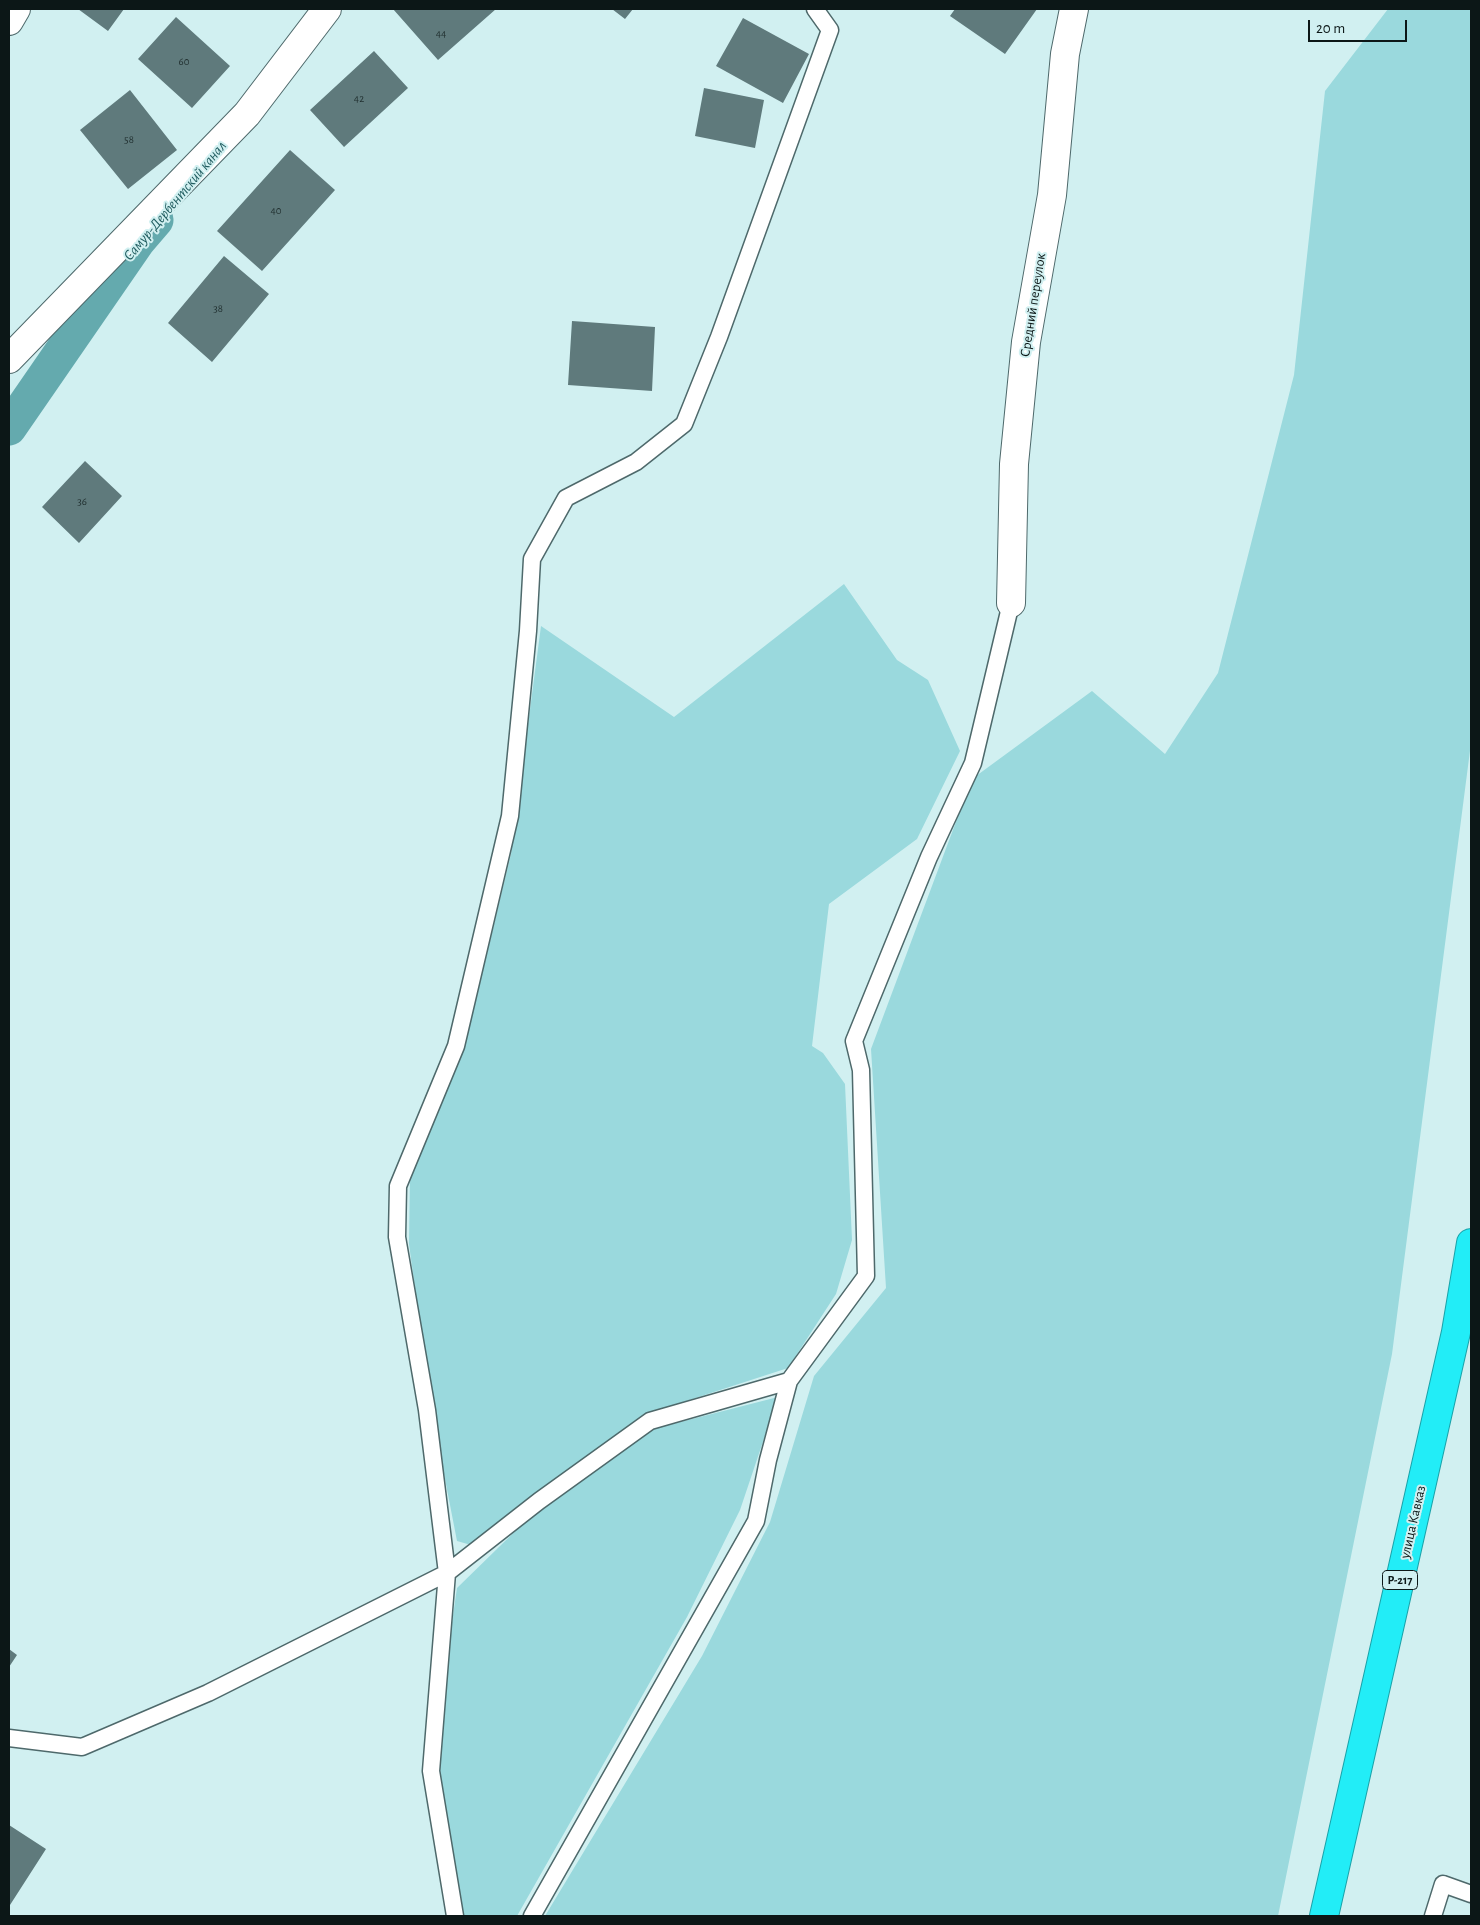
<!DOCTYPE html>
<meta charset="utf-8">
<style>
body{margin:0}
#map{position:relative;width:1480px;height:1925px;overflow:hidden;background:#d1f0f1;font-family:"Alegreya Sans",sans-serif}
canvas{display:block}
.frame{position:absolute;inset:0;border:10px solid #0c1717;pointer-events:none}
.scale{position:absolute;left:1308px;top:20px;width:99px;height:22px;box-sizing:border-box;border:2px solid #0c1717;border-top:0;padding-left:6px;font-size:15px;line-height:18px;white-space:nowrap;color:#0c1717;-webkit-text-stroke:4px #d1f0f1;paint-order:stroke}
</style>
<div id="map">
<canvas width="1480" height="1925"></canvas>
<div class="frame"></div>
<div class="scale">20 m</div>
</div>
<script>
const ctx = document.querySelector('canvas').getContext('2d');
ctx.lineJoin = 'round';
function fillPath(path, color) {
  ctx.fillStyle = color;
  ctx.fill(path, 'evenodd');
}
function poly(rows) {
  const path = new Path2D();
  for (const r of rows) {
    path.moveTo(r[0], r[1]);
    for (let i = 2; i < r.length; i += 2) path.lineTo(r[i], r[i + 1]);
  }
  return path;
}
function strokePath(path, color, width, dash) {
  ctx.strokeStyle = color;
  ctx.lineWidth = width;
  ctx.lineCap = dash ? 'butt' : 'round';
  ctx.setLineDash(dash || []);
  ctx.stroke(path);
}
function label(font, color, halo, rows, align = 'center') {
  ctx.font = font + ' "Alegreya Sans",sans-serif';
  ctx.lineWidth = 4;
  ctx.setLineDash([]);
  ctx.textBaseline = 'middle';
  ctx.strokeStyle = halo;
  ctx.fillStyle = color;
  for (const [text, x, y, turn = 0] of rows) {
    ctx.save();
    ctx.translate(x, y);
    ctx.rotate((+turn || 0) * Math.PI / 180);
    ctx.textAlign = isNaN(turn) ? turn : align;
    if (halo) ctx.strokeText(text, 0, 0);
    ctx.fillText(text, 0, 0);
    ctx.restore();
  }
}
fillPath(poly([
 [1388,9,1471,9,1471,743,1392,1354,1278,1916,545,1916,702,1656,770,1522,814,1376,886,1288,871,1049,972,779,1092,691,1165,754,1218,673,1294,375,1325,91],
 [844,584,897,660,928,680,960,751,917,839,829,904,812,1046,823,1053,845,1084,852,1240,836,1294,788,1368,646,1414,471,1545,457,1541,431,1407,409,1244,410,1176,464,1049,511,854,541,626,674,717],
 [778,1397,740,1510,687,1617,517,1916,462,1916,438,1775,451,1629,457,1588,542,1505,653,1429]
]), '#9ad9dd');
strokePath(poly([
 [9,428,138,241,156,220]
]), '#64aaae', 35);
fillPath(poly([
 [78,9,124,9,108,31],
 [393,9,496,9,438,60],
 [612,9,633,9,625,19],
 [955,9,1037,9,1005,54,950,16],
 [176,17,230,66,192,108,138,59],
 [743,18,809,54,783,103,716,66],
 [374,51,408,88,344,147,310,110],
 [704,88,764,100,755,148,695,136],
 [130,90,177,150,128,189,80,130],
 [290,150,335,190,262,271,217,231],
 [224,256,269,294,212,362,168,323],
 [572,321,655,327,652,391,568,385],
 [85,461,122,496,79,543,42,507],
 [9,1649,17,1655,9,1667],
 [9,1825,46,1849,10,1905,9,1904]
]), '#5f7a7c');
const lane = poly([
 [9,1738,82,1747,208,1693,447,1573,539,1501,650,1421,789,1381],
 [455,1916,431,1771,447,1573,427,1410,397,1237,398,1186,456,1046,510,816,528,631,532,559,566,498,636,462,684,424,719,337,830,30,815,9],
 [532,1916,756,1521,768,1460,789,1381,866,1276,861,1070,854,1041,929,857,973,763,1011,603],
 [1433,1916,1443,1884,1471,1894]
]);
const street = poly([
 [9,21,16,9],
 [9,359,247,114,327,9],
 [1011,603,1014,464,1026,342,1052,195,1065,54,1074,9]
]);
const highway = poly([
 [1324,1916,1456,1332,1471,1243]
]);
strokePath(lane, '#4e696b', 19);
strokePath(street, '#4e696b', 30);
strokePath(highway, '#1aa2a9', 30);
strokePath(lane, '#fff', 16);
strokePath(street, '#fff', 28);
strokePath(highway, '#22edf7', 28);
label('11px', '#213030', null, [
 ["44",441,34],
 ["60",184,62],
 ["42",359,99],
 ["58",129,140],
 ["40",276,211],
 ["38",218,309],
 ["36",82,502]
]);
for (const [x, y, w] of [
 [1400,1580,35]
]) {
  const box = new Path2D();
  box.roundRect(x - w / 2, y - 9.5, w, 19, 4);
  ctx.fillStyle = '#d1f0f1';
  ctx.fill(box);
  strokePath(box, '#0c1717', 1);
}
label('bold 12px', '#0c1717', null, [
 ["Р-217",1400,1580]
]);
label('14px', '#0c1717', '#d1f0f1', [
 ["Средний переулок",1033,305,-81],
 ["улица Кавказ",1413,1522,-77]
]);
label('italic 15px', '#215d60', '#d1f0f1', [
 ["Самур-Дербентский канал",175,201,-50]
]);
</script>
